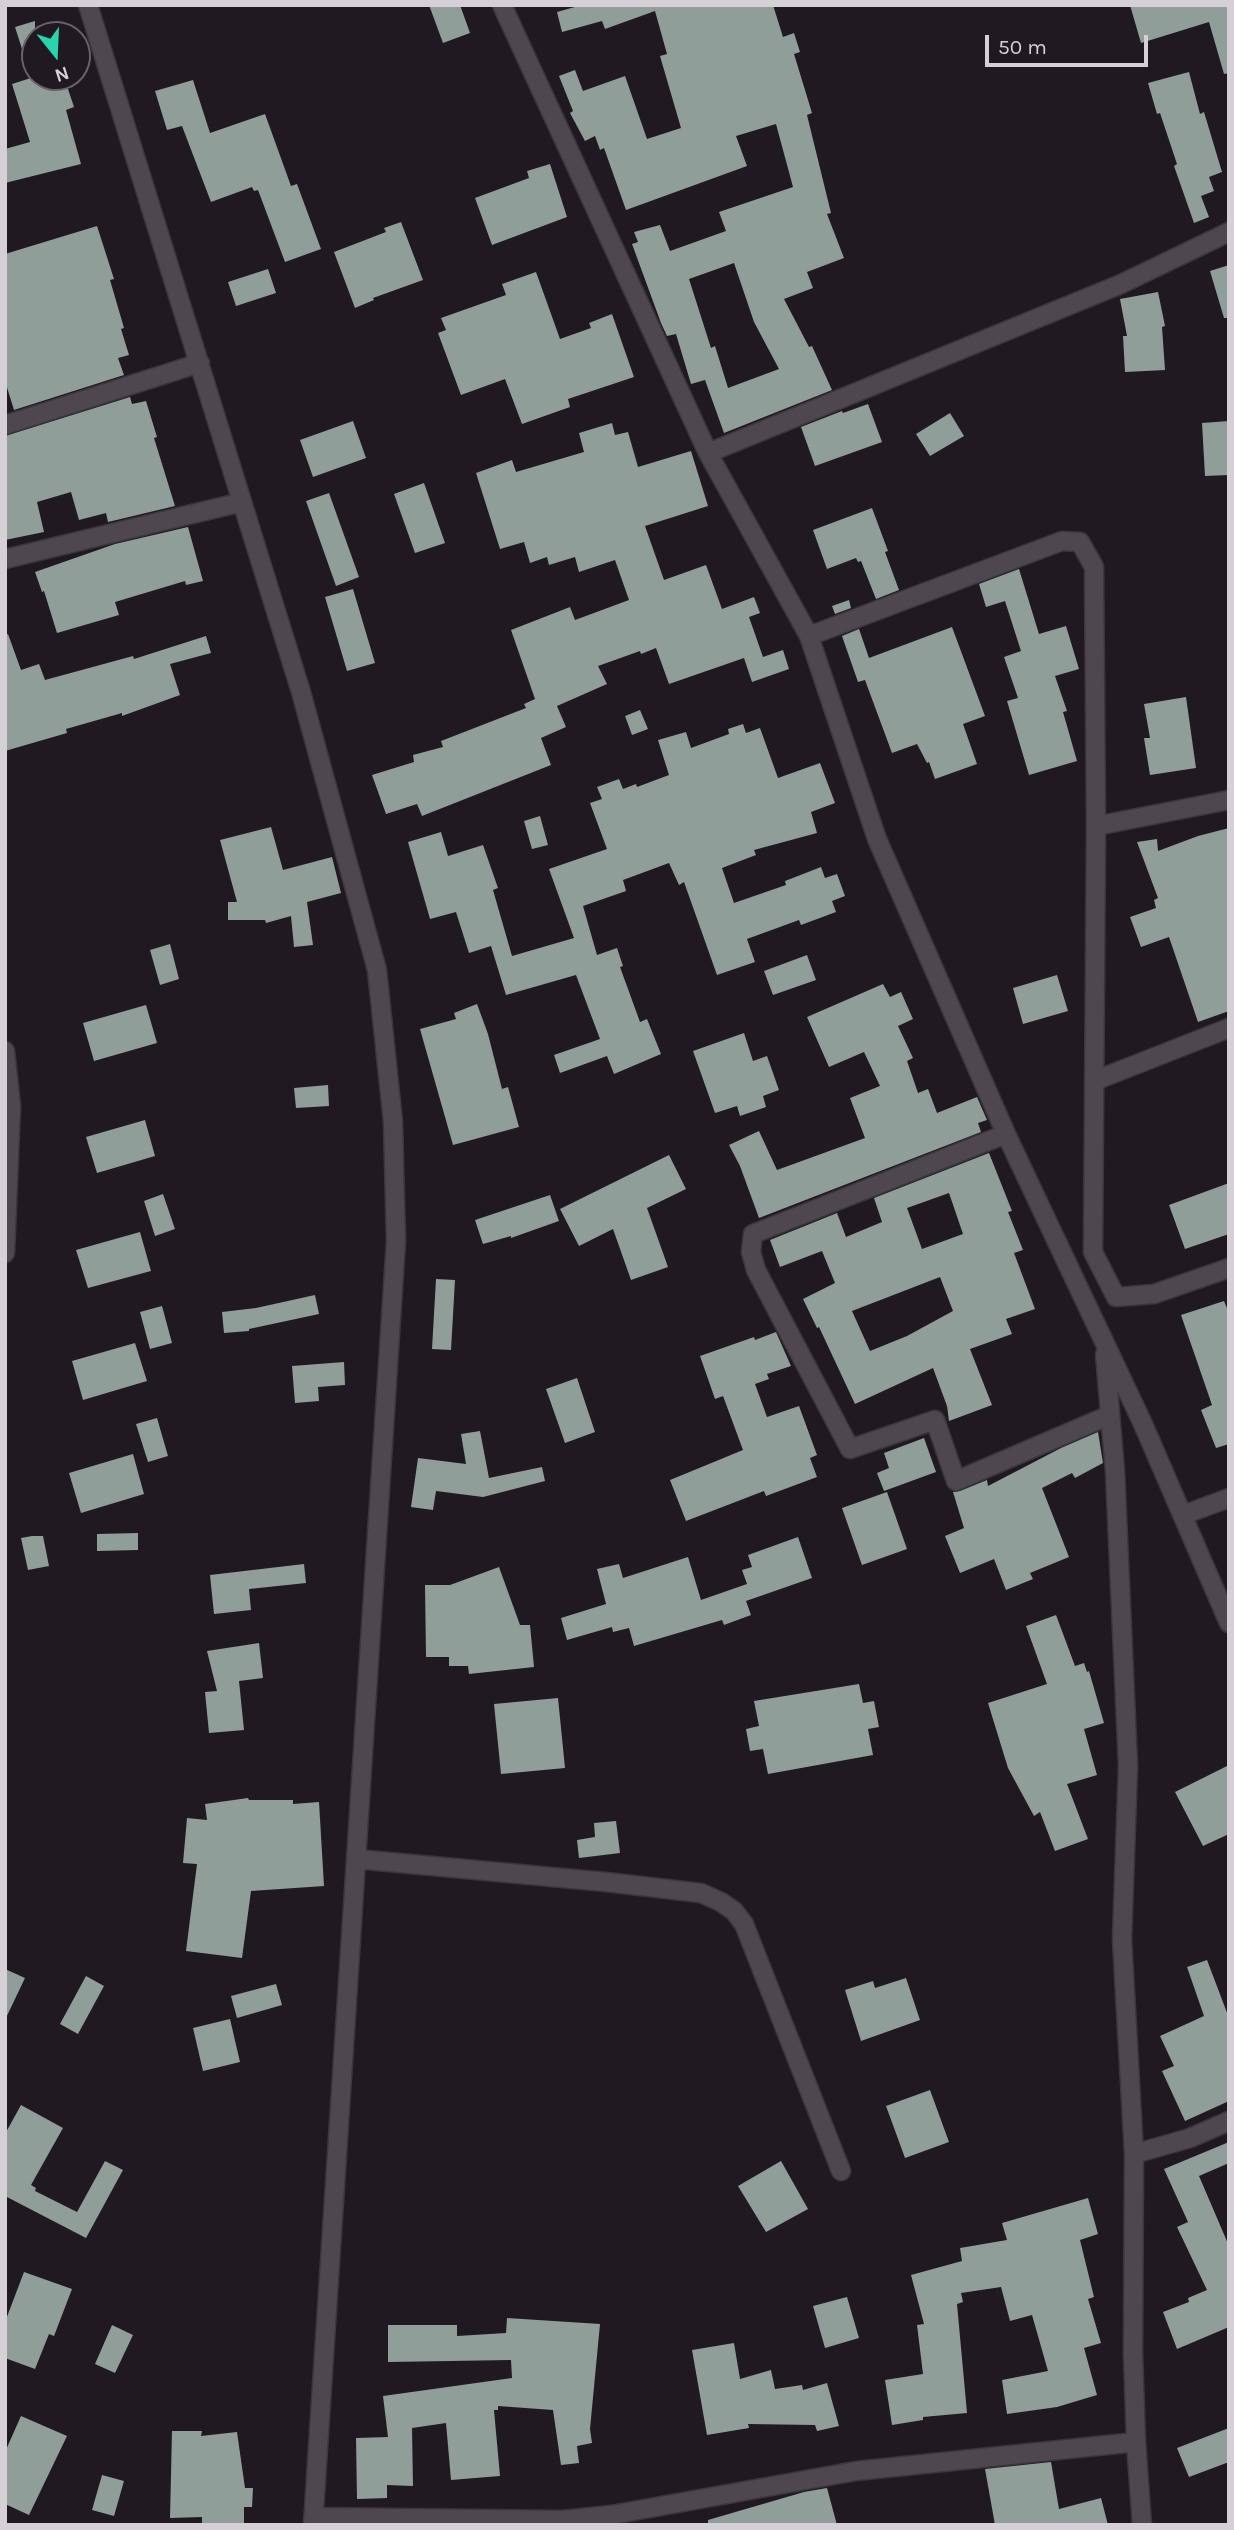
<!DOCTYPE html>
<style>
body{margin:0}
#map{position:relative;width:1234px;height:2530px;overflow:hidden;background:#201921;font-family:Karla,sans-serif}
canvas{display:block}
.frame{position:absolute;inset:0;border:7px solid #d5d0d5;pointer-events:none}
.north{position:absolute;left:21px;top:21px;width:70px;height:70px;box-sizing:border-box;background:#201921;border:2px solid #686269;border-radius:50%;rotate:162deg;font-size:19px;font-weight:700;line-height:28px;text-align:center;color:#d5d0d5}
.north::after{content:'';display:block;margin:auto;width:24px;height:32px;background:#28d5ad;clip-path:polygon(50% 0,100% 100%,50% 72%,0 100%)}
.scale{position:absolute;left:985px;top:35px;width:163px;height:32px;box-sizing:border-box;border:4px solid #d5d0d5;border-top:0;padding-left:9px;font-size:21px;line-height:24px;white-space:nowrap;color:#d5d0d5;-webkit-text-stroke:5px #201921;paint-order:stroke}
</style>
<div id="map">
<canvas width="1234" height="2530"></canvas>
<div class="frame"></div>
<div class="north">N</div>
<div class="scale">50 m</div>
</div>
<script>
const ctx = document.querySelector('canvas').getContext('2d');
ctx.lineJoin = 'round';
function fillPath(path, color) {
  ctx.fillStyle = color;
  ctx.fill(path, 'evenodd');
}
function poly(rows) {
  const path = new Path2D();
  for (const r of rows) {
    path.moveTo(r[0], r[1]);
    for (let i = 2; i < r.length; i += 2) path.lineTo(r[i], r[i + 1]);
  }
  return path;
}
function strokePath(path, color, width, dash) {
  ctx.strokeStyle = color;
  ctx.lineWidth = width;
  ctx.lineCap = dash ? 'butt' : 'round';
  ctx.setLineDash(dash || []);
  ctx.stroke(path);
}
fillPath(poly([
 [429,5,460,5,470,33,443,43],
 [582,5,773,5,783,37,794,33,800,52,794,54,812,113,807,115,831,213,827,214,844,258,807,272,813,288,784,299,809,347,812,346,832,390,724,433,705,380,691,384,676,334,667,336,661,323,632,244,638,242,634,232,660,225,670,251,726,231,719,212,793,187,776,124,736,136,747,166,626,210,604,148,600,150,595,136,585,141,570,113,573,111,559,76,575,70,583,91,625,76,647,139,681,128,660,56,667,54,655,11,605,29,602,21,562,32,557,12],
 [734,263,754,322,779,369,728,388,715,346,711,348,689,279],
 [1130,5,1229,5,1229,73,1224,74,1209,22,1141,43],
 [35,21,35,76,31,77,15,27],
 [1189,72,1200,114,1204,112,1222,172,1209,177,1214,191,1201,196,1209,217,1194,223,1174,166,1177,164,1160,113,1157,114,1148,83],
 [34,77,64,77,74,107,66,110,81,164,5,183,5,149,30,142,12,84],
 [193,80,210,133,265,114,291,186,297,184,321,249,285,262,258,190,254,191,252,187,211,202,182,126,167,130,155,91],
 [550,164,567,217,492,245,475,198,529,178,527,171],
 [401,222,423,280,373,298,374,300,355,308,334,252,386,232,384,228],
 [97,226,114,279,110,280,124,328,121,329,129,355,118,358,124,375,14,410,5,381,5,254],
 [1229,265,1229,318,1224,318,1210,271],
 [268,269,276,293,236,306,228,282],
 [536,272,560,339,591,328,589,323,612,314,634,377,568,399,570,407,522,424,505,379,461,395,438,333,446,330,441,318,506,295,502,284],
 [1158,292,1165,326,1162,327,1165,370,1125,372,1123,336,1127,336,1120,299],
 [130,397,132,404,146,401,157,437,154,438,175,506,108,522,106,513,79,520,71,492,37,502,44,532,5,540,5,436],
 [868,404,882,442,815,466,801,427,842,411,843,413],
 [950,413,964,436,930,456,916,434],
 [353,421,366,458,313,477,300,440],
 [1229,421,1229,475,1205,476,1202,423],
 [612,423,615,435,628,432,638,467,691,451,708,506,645,526,664,580,706,565,722,609,754,597,760,613,749,617,763,657,783,650,789,669,752,682,744,658,669,684,656,648,641,654,640,651,598,666,607,684,557,706,566,727,541,738,551,765,422,816,417,804,386,814,372,775,414,762,413,755,443,747,441,741,526,708,524,704,535,699,511,630,570,607,575,620,629,600,615,560,579,572,575,557,549,565,547,557,530,563,524,542,500,549,476,473,512,460,516,472,584,452,579,433],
 [424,483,445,543,415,553,394,494],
 [329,493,359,577,336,586,306,501],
 [872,508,888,551,885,552,899,590,876,599,861,561,858,562,856,558,827,569,813,530],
 [188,527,203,581,186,585,185,581,115,602,119,615,57,633,44,591,42,592,35,572,115,544],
 [1019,569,1039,634,1066,626,1079,669,1055,676,1067,711,1063,712,1077,761,1029,775,1007,701,1018,698,1004,657,1021,651,1005,601,986,607,979,584],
 [353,589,375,663,347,671,325,597],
 [849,600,851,608,835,614,832,606],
 [952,627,985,716,963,724,977,764,935,779,929,762,927,763,917,744,892,753,865,680,858,682,842,636,859,629,869,658],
 [8,634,21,670,39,664,45,680,133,656,134,659,206,636,211,653,170,664,180,695,122,716,122,713,66,729,67,733,5,751,5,635],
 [1186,697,1196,768,1150,775,1144,738,1150,738,1144,704],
 [640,710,648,729,632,735,625,716],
 [743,724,746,733,760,728,778,778,820,763,835,803,811,812,817,833,754,850,756,855,722,868,734,903,786,885,785,881,821,867,825,878,837,874,845,896,832,901,836,912,801,925,799,920,747,939,755,962,717,975,684,882,679,885,669,863,623,880,626,891,583,906,597,955,617,948,623,966,620,967,640,1022,647,1019,661,1054,614,1074,607,1056,560,1073,554,1055,600,1039,576,975,506,995,491,946,469,953,456,912,430,919,408,842,441,832,448,856,483,845,498,888,493,890,512,956,574,938,549,869,607,849,590,803,602,799,597,787,619,779,623,789,636,784,637,787,669,775,658,740,686,732,691,748,729,734,728,729],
 [540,816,548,845,532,849,524,821],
 [271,827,283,870,332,857,341,893,307,902,313,945,294,947,291,916,266,923,265,920,228,920,228,902,237,902,220,840],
 [1229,828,1229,1011,1198,1022,1169,937,1141,947,1130,917,1156,908,1154,900,1158,898,1137,842,1157,839,1158,851,1198,836],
 [170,944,179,979,160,985,150,950],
 [807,955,816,980,773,995,764,971],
 [1057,975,1068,1011,1023,1024,1013,988],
 [883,984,890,997,901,992,913,1019,898,1026,913,1058,907,1061,918,1093,928,1089,937,1113,977,1097,987,1120,978,1123,981,1132,759,1218,740,1166,729,1145,759,1131,777,1170,865,1138,850,1098,880,1086,864,1052,829,1067,807,1017],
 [477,1004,488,1034,502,1089,508,1087,519,1127,453,1145,420,1029,456,1019,454,1013],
 [146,1005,157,1043,94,1061,83,1023],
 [744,1033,753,1061,767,1056,779,1090,763,1096,766,1107,740,1116,737,1106,715,1113,693,1051],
 [328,1085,329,1106,296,1108,294,1088],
 [145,1120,155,1156,97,1173,86,1137],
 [989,1153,1012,1211,1008,1212,1023,1250,1014,1253,1035,1309,1006,1319,1012,1334,970,1349,992,1405,949,1421,947,1406,933,1368,855,1404,819,1327,817,1328,803,1299,835,1283,822,1251,780,1267,770,1240,837,1213,846,1237,882,1222,874,1198],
 [949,1193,963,1234,922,1249,907,1208],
 [940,1277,953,1311,907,1336,870,1351,852,1311],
 [669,1155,686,1189,647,1208,668,1267,631,1280,613,1229,579,1246,560,1209],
 [1229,1183,1229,1234,1185,1249,1169,1205],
 [163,1194,175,1229,155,1236,144,1201],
 [550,1195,559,1221,511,1238,511,1236,483,1244,475,1220],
 [140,1232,151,1271,88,1288,76,1250],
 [436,1279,455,1280,451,1350,432,1349],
 [315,1295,319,1314,249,1329,249,1331,224,1333,222,1312,256,1308],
 [1224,1301,1229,1313,1229,1444,1216,1448,1201,1410,1212,1405,1181,1315],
 [162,1306,172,1343,150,1349,140,1312],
 [776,1332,791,1366,767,1374,769,1379,755,1384,767,1417,799,1406,817,1455,810,1458,817,1477,766,1496,764,1491,686,1521,670,1480,743,1450,723,1396,715,1399,700,1356,754,1337,755,1340],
 [135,1343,147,1381,83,1400,72,1361],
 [344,1362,345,1385,318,1387,319,1401,295,1403,292,1366],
 [577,1378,595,1432,565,1443,546,1389],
 [157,1418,168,1456,148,1462,136,1424],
 [480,1431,489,1478,542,1467,545,1481,483,1497,436,1491,433,1510,411,1507,418,1458,466,1464,461,1434],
 [1098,1432,1103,1463,1075,1478,1072,1473,1042,1488,1069,1557,1030,1573,1033,1579,1006,1590,994,1559,960,1573,945,1536,964,1528,953,1492,960,1491,987,1480,988,1486,1061,1448],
 [924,1438,936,1472,884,1491,877,1473,889,1468,884,1453],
 [133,1454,144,1494,81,1513,69,1473],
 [887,1492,907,1549,862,1565,842,1508],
 [138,1533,138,1550,97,1551,97,1534],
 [32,1536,43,1536,49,1566,28,1570,21,1538],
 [798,1537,812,1578,746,1601,751,1615,724,1625,722,1620,634,1646,629,1628,613,1632,612,1627,567,1640,561,1618,606,1604,597,1569,619,1564,623,1578,688,1557,701,1600,747,1584,742,1570,752,1567,748,1555],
 [304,1564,306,1583,249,1589,251,1610,214,1614,210,1575],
 [499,1567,520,1625,530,1625,534,1667,469,1674,468,1666,449,1666,449,1657,426,1657,425,1585,450,1585],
 [1056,1615,1075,1666,1084,1663,1087,1672,1089,1671,1104,1723,1084,1729,1097,1775,1067,1784,1088,1839,1055,1851,1040,1812,1034,1816,1008,1768,988,1703,1047,1684,1026,1626],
 [259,1643,263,1678,239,1681,244,1730,209,1733,205,1692,217,1691,207,1651],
 [859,1684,863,1703,874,1701,879,1727,868,1729,873,1755,768,1774,763,1749,750,1751,746,1729,759,1726,754,1701],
 [558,1698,565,1768,501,1774,494,1704],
 [1229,1765,1229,1834,1203,1846,1175,1792],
 [248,1798,249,1800,293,1800,293,1804,319,1802,324,1886,251,1891,242,1958,186,1951,197,1864,183,1863,187,1818,207,1820,205,1804],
 [616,1821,620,1853,579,1858,577,1840,595,1837,594,1823],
 [1207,1960,1229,2018,1229,2101,1185,2121,1162,2071,1174,2066,1160,2036,1204,2016,1187,1967],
 [5,1969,25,1978,5,2020],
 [86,1976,104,1986,78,2034,60,2024],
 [906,1978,920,2020,861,2041,845,1990,873,1981,875,1988],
 [276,1984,282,2005,237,2018,231,1996],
 [230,2019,240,2062,203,2071,193,2028],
 [930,2090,949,2142,905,2158,886,2106],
 [21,2105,63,2128,31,2185,36,2188,35,2191,77,2212,105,2161,123,2170,86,2238,5,2196,5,2134],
 [1229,2142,1229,2163,1199,2176,1229,2246,1229,2327,1177,2349,1163,2312,1189,2302,1188,2298,1207,2290,1177,2227,1188,2222,1164,2169],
 [781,2161,808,2209,766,2232,738,2186],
 [1088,2198,1098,2234,1080,2240,1094,2297,1088,2299,1101,2343,1084,2348,1097,2395,1057,2407,1007,2414,1002,2380,1048,2371,1032,2315,1010,2321,1001,2287,961,2293,963,2302,957,2304,967,2413,923,2417,923,2420,892,2425,885,2380,923,2374,917,2325,924,2324,911,2275,962,2261,960,2248,1007,2240,1002,2223],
 [24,2272,72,2289,54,2336,49,2334,35,2369,5,2358,5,2322],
 [847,2297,859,2338,825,2348,813,2306],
 [507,2318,600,2324,590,2429,592,2443,577,2446,579,2463,561,2465,553,2410,498,2406,498,2410,494,2410,500,2476,451,2480,446,2423,412,2428,413,2486,387,2485,387,2498,357,2499,356,2438,388,2437,383,2396,512,2378,511,2360,388,2362,388,2325,457,2325,457,2336,506,2333],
 [112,2325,133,2335,115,2373,95,2364],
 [734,2343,740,2379,771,2370,775,2389,802,2385,803,2390,827,2383,839,2426,817,2431,815,2425,748,2424,749,2428,707,2435,692,2350],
 [21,2416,67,2436,29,2515,5,2504,5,2452],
 [1229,2428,1229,2462,1189,2477,1177,2448],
 [172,2431,202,2431,201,2436,237,2432,245,2488,253,2488,252,2507,244,2507,244,2525,202,2524,202,2517,170,2518],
 [1051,2462,1059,2509,1101,2498,1108,2525,995,2525,985,2469],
 [102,2475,124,2481,114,2516,92,2510],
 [827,2488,837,2525,708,2525,708,2520,804,2492]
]), '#909e99');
const minor = poly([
 [88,5,301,692,377,970,393,1122,396,1241,313,2525],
 [502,5,708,453,809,636,877,839,1006,1134,1143,1424,1229,1623],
 [5,425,200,363],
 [708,453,1121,284,1229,232],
 [5,559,242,502],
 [809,636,1062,541,1080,542,1094,567,1096,826,1093,1252,1116,1297,1154,1294,1229,1268],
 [1096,826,1229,800],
 [5,1051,11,1106,5,1253],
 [1094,1081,1229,1028],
 [1006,1134,753,1234,751,1252,756,1270,850,1449,935,1420,956,1481,1110,1415],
 [1105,1354,1115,1471,1128,1766,1122,1939,1134,2154,1133,2353,1136,2442,1142,2525],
 [1183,1515,1229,1498],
 [356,1859,606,1882,701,1893,721,1902,734,1911,744,1924,841,2171],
 [1134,2154,1190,2138,1229,2121],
 [314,2517,563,2520,611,2515,856,2471,1136,2442]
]);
strokePath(minor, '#3a363b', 21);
strokePath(minor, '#4f4750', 18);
</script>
